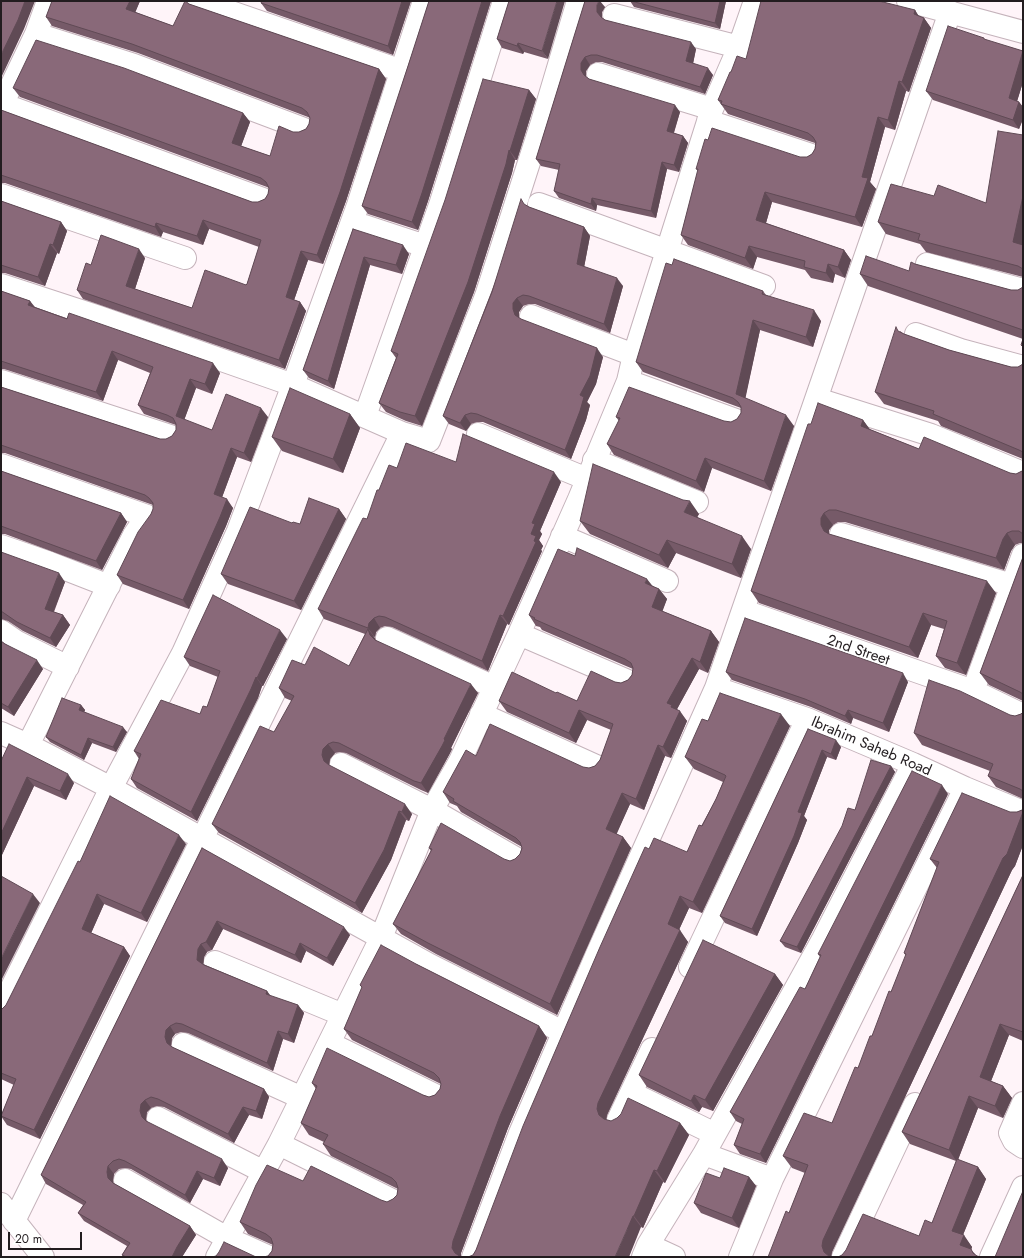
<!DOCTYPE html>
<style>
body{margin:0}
#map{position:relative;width:1024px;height:1258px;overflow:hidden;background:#fff4f9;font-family:Jost,sans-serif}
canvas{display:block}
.frame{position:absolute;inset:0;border:2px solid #221c1f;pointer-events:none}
.scale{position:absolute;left:8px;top:1232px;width:74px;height:18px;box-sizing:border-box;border:2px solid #221c1f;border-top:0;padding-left:5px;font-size:12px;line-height:14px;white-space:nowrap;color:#221c1f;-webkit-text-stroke:3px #fff;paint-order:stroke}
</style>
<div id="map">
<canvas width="1024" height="1258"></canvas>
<div class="frame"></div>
<div class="scale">20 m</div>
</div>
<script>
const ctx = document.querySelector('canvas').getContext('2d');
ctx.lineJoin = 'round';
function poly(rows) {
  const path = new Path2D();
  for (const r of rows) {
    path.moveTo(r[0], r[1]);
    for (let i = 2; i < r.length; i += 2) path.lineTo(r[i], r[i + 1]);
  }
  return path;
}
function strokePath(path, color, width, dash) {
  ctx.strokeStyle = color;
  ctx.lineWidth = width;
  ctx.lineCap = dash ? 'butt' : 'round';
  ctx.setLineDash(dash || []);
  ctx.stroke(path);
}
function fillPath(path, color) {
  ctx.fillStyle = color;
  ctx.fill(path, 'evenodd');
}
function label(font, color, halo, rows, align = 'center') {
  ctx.font = font + ' Jost,sans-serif';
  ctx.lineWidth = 3;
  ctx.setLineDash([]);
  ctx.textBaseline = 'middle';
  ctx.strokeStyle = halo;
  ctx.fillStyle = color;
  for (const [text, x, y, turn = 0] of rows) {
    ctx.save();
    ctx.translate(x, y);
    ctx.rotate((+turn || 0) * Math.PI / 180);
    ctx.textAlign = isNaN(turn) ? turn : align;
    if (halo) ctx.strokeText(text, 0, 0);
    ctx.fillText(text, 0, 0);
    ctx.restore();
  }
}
const street = poly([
 [199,1,402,71],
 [424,1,358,205,293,385,402,433,429,441,486,296,542,122,578,1],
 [614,15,739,47],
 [36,34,48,1],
 [598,74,712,109],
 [2,104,263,199],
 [1,107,36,34,134,65,304,129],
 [708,121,811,155],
 [1,195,185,258],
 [539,204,764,286],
 [352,222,425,246],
 [927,264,1023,290],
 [1,285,99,317,293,385,238,531,183,653,111,788,1,1009],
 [531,316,634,355],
 [916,334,961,350,1023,367],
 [1,381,170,436],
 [628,381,736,420],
 [817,399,931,435,1023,473],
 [365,416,440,205,504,1],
 [478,434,587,479],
 [594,460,697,502],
 [1,465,147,516,134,535,28,745],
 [841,534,1012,585],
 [562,536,667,581],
 [1,546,50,563,109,586],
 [744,611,973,691,1023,715],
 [1,631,17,642,68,667],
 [519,634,628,681],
 [387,638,494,687],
 [716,688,807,719,913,764,965,788,1023,812],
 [973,691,1023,555],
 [481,714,596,766],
 [1,733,28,745,111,788,430,965,563,1032],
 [341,764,432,810,517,859],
 [215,962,343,1015],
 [690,967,807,719],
 [329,1043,437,1096],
 [183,1044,302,1098],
 [631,1093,715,1134],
 [1023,1103,1010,1133,1014,1141,1023,1147],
 [158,1118,264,1172],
 [618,1120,652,1049],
 [279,1144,394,1201],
 [772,1179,704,1154,823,939,913,764],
 [125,1180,227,1238,269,1257],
 [1,1204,43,1257],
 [14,1221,402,433],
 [648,1245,704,1154],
 [217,1257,279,1144,381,938,432,810,460,761,519,634,579,499,628,381,634,355,712,109,739,47,755,1],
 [473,1257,520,1133,597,954,716,688,950,12],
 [643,1257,648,1245,674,1257],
 [740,1257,772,1179,965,788],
 [843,1257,915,1104],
 [991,1257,1023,1187]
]);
const secondary = poly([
 [908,1,1023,32]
]);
strokePath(street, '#c5b3bb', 24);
strokePath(secondary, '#c5b3bb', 24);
strokePath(street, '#fff', 22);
strokePath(secondary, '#fff', 22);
fillPath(poly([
 [52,1,140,1,135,12,173,26,189,4,379,69,386,79,346,201,323,264,308,260,294,300,300,302,306,311,285,369,83,299,77,290,91,265,145,258,135,289,192,308,247,284,259,247,209,229,203,245,163,232,161,237,5,183,1,183,1,110,252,202,258,202,265,199,268,194,269,188,267,187,20,97,13,88,243,113,250,122,241,146,270,156,293,132,299,132,306,129,309,124,310,118,308,117,138,53,52,26,46,17],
 [411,1,393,55,267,11,261,3],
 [429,1,491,1,428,201,418,230,368,214,362,206,408,66],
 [509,1,548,59,524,52,523,54,502,48,497,39],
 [585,1,605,7,602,12,602,18,605,20,696,49,693,63,713,75,705,94,602,62,596,62,590,65,586,71,586,77,589,79,680,112,674,133,683,136,688,143,679,172,667,169,656,218,597,205,596,211,559,198,554,191,559,170,541,166,536,159],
 [630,1,731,1,731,2,726,1,720,29,634,7],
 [915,10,918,16,924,18,931,28,909,92,906,91,895,130,885,127,870,182,876,189,862,227,772,202,766,223,844,250,851,260,845,278,835,274,833,283,811,278,805,270,757,257,753,269,688,245,681,235,698,171,696,169,800,157,807,157,812,154,815,149,815,143,728,114,718,100,731,72,746,59],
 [985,40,1023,51,1023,82,1017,101,1019,102,1023,107,1023,119,1019,129,933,100,926,91],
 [529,90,536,99,517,160,515,160,512,173,474,292,422,426,406,421,386,412,379,403,396,358,391,351],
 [1023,135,1023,277,926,252,920,244,886,234,878,222,934,196,986,203],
 [1,201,61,222,67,231,59,254,57,253,45,286,5,273,1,273],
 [525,205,529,207,584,227,590,236,584,267,623,286,610,333,535,304,529,304,523,306,519,312,519,318,521,319,603,357,596,384,587,402,590,405,586,420,571,459,483,422,477,422,471,424,466,431,449,424,443,416],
 [353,229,409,254,402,274,370,265,334,389,309,378,303,370],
 [915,264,1011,290,1018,290,1023,287,1023,339,868,286,860,274,909,271],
 [1,291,30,301,35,307,220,373,212,394,196,388,184,420,212,430,268,417,251,462,237,457,222,497,233,508,226,526,189,609,123,584,117,575,151,514,153,509,153,505,5,453,1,453,1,387,160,439,166,439,172,436,176,430,176,425,144,414,138,405,150,373,118,360,103,401,4,369,1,369],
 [763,291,766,295,821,321,813,347,760,330,745,398,794,426,771,491,712,468,704,492,614,455,607,444,619,421,616,417,731,422,737,419,741,413,741,408,643,372,636,362],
 [900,331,904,334,949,350,1011,367,1018,367,1023,364,1023,459,941,426,938,421,884,404,875,392],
 [350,414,360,428,343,473,282,451,272,437],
 [863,420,869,429,919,449,1010,473,1016,474,1022,471,1023,470,1023,543,1020,543,1015,545,1011,551,1004,570,845,522,838,522,833,525,829,530,829,534,996,593,966,675,945,668,936,656,944,629,931,625,918,658,759,603,751,591,811,424],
 [456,462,561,482,540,531,542,534,539,540,543,546,541,550,542,551,509,625,507,624,488,671,392,627,385,626,380,628,376,632,375,637,373,636,375,640,478,693,451,748,452,749,449,755,428,793,421,790,346,753,340,752,335,753,330,759,329,766,412,814,409,821,406,820,391,860,362,913,219,833,212,824,274,732,292,701,285,698,279,688,305,665,349,666,365,634,324,619,318,609,367,519,379,490,397,468],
 [1,471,121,513,127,522,102,570,5,534,1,534],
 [339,509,346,519,301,610,228,584,221,574,292,523,300,524],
 [699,514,697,517,751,549,741,578,676,553,668,568,590,534,580,521],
 [1,552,65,582,54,612,63,615,70,625,56,647,23,631,8,621,1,619],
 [1023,557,1023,701,989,685,980,673],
 [652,586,659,589,667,599,662,611,711,631,719,642,708,673,699,669,677,709,687,721,671,758,665,756,644,810,630,804,616,834,623,837,631,848,557,1015,436,954,401,934,393,924,431,851,429,848,510,861,515,859,520,854,522,847,461,812,457,806,450,803,443,792,476,756,589,768,595,766,600,760,611,730,587,720,576,743,507,712,499,701,556,693,577,701,615,682,621,683,628,680,632,675,633,669,542,630,540,627,536,626,529,615],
 [287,639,263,686,262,686,258,698,197,821,137,788,131,779,139,759,134,751,200,714,207,707,218,677,190,666,184,657],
 [1,641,43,669,14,716,1,708],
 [726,672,908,682,889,732,853,718,851,724,811,707,732,680],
 [81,705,85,710,84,712,127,732,116,752,92,743,84,760,50,742,46,737],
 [1023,712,1023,799,996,787,988,776,990,771,922,745,914,733,1010,715,1015,716,1021,714],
 [708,721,790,726,702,913,689,908,679,930,688,942,607,1115,606,1120,611,1121,680,1123,689,1135,665,1183,663,1182,643,1228,641,1227,473,1255,476,1250,649,849,687,852,716,799,723,782,694,769,685,757],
 [808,729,841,747,836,760,827,757,804,816,807,820,798,843,757,936,725,923,720,916],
 [1,761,74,783,66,800,34,786,1,857],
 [891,766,895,772,801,953,785,947,780,941,855,810],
 [948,794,766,1163,740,1154,734,1145,742,1124,736,1121,730,1112,805,989,820,957,818,954],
 [1023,809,1023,845,1015,866,1012,870,832,1252,831,1257,768,1257,789,1213,805,1173,792,1168,783,1156,832,1123,858,1068,891,992,906,956,904,953,937,868,930,859,1010,812,1017,812,1022,810],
 [186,844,147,922,104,904,91,933,124,947,130,956,40,1139,7,1125,1,1116,14,1085,1,1079,1,1010,6,1005,80,862],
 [202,848,350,935,333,966,306,951,301,963,223,929,212,950,207,952,204,957,203,964,267,991,270,996,298,1005,304,1013,294,1043,283,1039,273,1071,188,1033,181,1032,175,1034,172,1038,171,1046,172,1047,264,1089,269,1097,262,1119,249,1115,234,1143,164,1107,157,1106,151,1108,147,1112,146,1119,146,1121,228,1168,220,1186,203,1179,190,1203,131,1169,125,1168,119,1169,114,1174,113,1180,113,1183,190,1226,196,1235,182,1257,124,1257,122,1255,127,1246,84,1221,78,1213,83,1205,46,1184,41,1175],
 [1023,875,1023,1041,1009,1035,991,1081,1003,1086,1012,1098,1003,1118,978,1108,958,1160,978,1167,986,1179,963,1235,972,1247,971,1250,975,1254,838,1257,919,1236,932,1223,956,1161,910,1144,902,1132],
 [416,964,539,1026,547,1038,508,1128,461,1253,461,1257,268,1256,272,1251,273,1245,248,1234,240,1222,303,1181,387,1202,393,1199,397,1195,398,1189,331,1156,323,1144,324,1142,309,1135,301,1123,316,1089,312,1083,423,1095,429,1097,435,1095,440,1089,441,1084,352,1040,344,1029,362,988,360,985],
 [775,974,783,985,713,1111,702,1107,699,1112,647,1087,639,1075],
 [749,1177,756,1186,739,1228,701,1213,694,1203,720,1178]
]), '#765a68');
fillPath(poly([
 [25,1,35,1,24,29,1,78,1,55],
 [130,1,140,1,133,18,126,9],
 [402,1,411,1,393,55,388,46],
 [482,1,491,1,428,201,418,230,412,222],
 [557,1,565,1,548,59,542,51],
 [599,1,600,1,605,7,602,12,602,19,597,12,597,5],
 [720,1,726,1,720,29,715,23],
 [915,10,922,21,914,14],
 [924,18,931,28,909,92,902,82],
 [691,42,696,49,692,69,686,61],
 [518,43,524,52,523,54,517,46],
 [1023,51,1023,82,1015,108,1009,98],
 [585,57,590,65,586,71,586,77,584,75,581,70,581,63],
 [708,68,713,75,705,94,700,87],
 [379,69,386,79,346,201,323,264,317,255],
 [899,81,906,91,895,130,888,120],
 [529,90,536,99,517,160,510,151],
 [1019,102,1023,107,1023,119,1019,129,1013,120],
 [675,105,680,112,672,138,667,131],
 [243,113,250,122,239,152,232,143],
 [878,117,885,127,870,182,876,189,862,227,855,217,862,177],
 [683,136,688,143,679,172,674,165],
 [509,150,515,160,512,173,474,292,422,426,415,416],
 [662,162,667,169,656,218,651,211],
 [765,192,772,202,764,230,756,220],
 [1023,196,1023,246,1013,242],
 [592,198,597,205,596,211,591,204],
 [203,220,209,229,203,245,197,236],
 [61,222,67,231,59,254,53,245],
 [156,223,163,232,161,237,155,227],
 [584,227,590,236,583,273,577,264],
 [50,244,57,253,45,286,38,277],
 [403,245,409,254,402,274,396,265],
 [749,246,757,257,753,269,745,258],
 [139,249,145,258,133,295,126,286],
 [844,250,851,260,845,278,838,267],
 [301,251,308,260,292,306,286,297],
 [364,257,370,265,334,389,328,381],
 [828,264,835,274,833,283,826,273],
 [617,278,623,286,610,333,604,324],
 [517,298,523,306,519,312,519,318,515,315,513,309,513,303],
 [30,301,36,310,28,305],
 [300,302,306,311,285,369,279,360],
 [814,310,821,321,813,347,806,337],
 [753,320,760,330,744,405,736,394],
 [597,348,603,357,596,384,587,402,590,405,586,420,571,459,565,450,580,395],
 [112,351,118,360,103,401,96,392],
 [213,363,220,373,212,394,205,384],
 [190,379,196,388,182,426,176,416],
 [261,408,268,417,251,462,244,453],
 [350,414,360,428,343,473,333,459],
 [465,415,471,424,466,431,460,423],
 [786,415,794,426,771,491,764,481],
 [863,420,872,432,861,426],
 [231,448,237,457,220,503,214,494],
 [705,458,712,468,704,492,696,481],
 [554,472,561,482,540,531,542,534,539,540,543,546,541,550,542,551,509,625,503,616,531,534,532,523],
 [227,499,233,508,226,526,189,609,183,600],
 [690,501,699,514,693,525,684,512],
 [339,509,346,519,301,610,294,601],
 [121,513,127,522,102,570,96,561],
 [824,513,833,525,829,530,829,537,824,531,821,525,821,518],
 [1007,533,1015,545,1011,551,1004,570,996,558,1003,539],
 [742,536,751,549,741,578,732,564],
 [667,540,676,553,668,568,659,555],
 [59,573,65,582,51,618,45,609],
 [647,579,655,589,645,583],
 [987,581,996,593,966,675,957,663],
 [659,589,667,599,660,618,652,607],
 [923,613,931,625,918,658,909,647],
 [63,615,70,625,56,647,50,638],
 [500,615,507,624,488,671,482,661],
 [374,618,380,628,376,632,375,637,368,628,369,623],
 [368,629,375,638,377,645,370,635],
 [280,630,287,639,263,686,257,678],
 [711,631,719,642,708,673,700,662],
 [692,658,699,669,676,711,680,711,687,721,671,758,663,747,667,703],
 [37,660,43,669,14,716,8,707],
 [903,673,908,682,889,732,883,723],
 [256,677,262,686,258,698,197,821,191,812],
 [471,684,478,693,451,748,452,749,449,755,428,793,421,783,444,739],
 [81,705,85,710,83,715,79,710],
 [579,710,587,720,576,743,569,733],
 [848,710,853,718,851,724,845,716],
 [781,714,790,726,702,913,693,902],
 [123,727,127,732,116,752,113,747],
 [88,738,92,743,84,760,81,755],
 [836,740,841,747,836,760,831,754],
 [328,744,335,753,330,759,329,765,324,761,322,755,323,749],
 [658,745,665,756,644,810,636,799],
 [822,750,827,757,804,816,807,820,798,843,757,936,752,929],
 [891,766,895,772,801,953,797,947],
 [68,774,74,783,66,800,60,791],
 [27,777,34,786,1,857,1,834],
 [942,785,948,794,766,1163,760,1154],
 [622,793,630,804,614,840,606,829],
 [405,804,412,814,409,821,402,812],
 [399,811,406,820,391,860,362,913,355,903],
 [1023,812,1023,845,1015,866,1012,870,832,1252,831,1257,824,1252,822,1246,823,1240],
 [179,835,186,844,147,922,141,913],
 [623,837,631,848,557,1015,550,1004],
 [33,894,40,903,1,981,1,959],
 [97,894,104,904,89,938,82,929],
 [680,896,689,908,676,936,668,924],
 [217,921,223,929,212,950,206,942],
 [344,927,350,935,333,966,327,958],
 [680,930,688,942,607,1115,606,1121,599,1115,597,1109,598,1103],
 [300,943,306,951,301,963,295,955],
 [201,944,207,952,204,957,203,968,197,960,198,949],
 [124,947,130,956,40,1139,34,1130],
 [775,974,783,985,713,1111,705,1100],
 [267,991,273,999,266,994],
 [298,1005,304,1013,294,1043,288,1034],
 [1000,1024,1009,1035,988,1089,980,1077],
 [170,1026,175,1034,172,1038,171,1046,173,1052,167,1043,165,1037,166,1030],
 [539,1026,547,1038,508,1128,461,1253,461,1257,455,1253,452,1248,453,1241,500,1116],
 [278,1031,283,1039,273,1071,267,1063],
 [1003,1086,1012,1098,1003,1118,995,1106],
 [264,1089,269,1097,262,1119,256,1111],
 [694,1095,702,1107,699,1112,691,1101],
 [969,1096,978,1108,957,1162,949,1150],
 [145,1100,151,1108,147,1112,146,1119,148,1125,142,1117,140,1111,141,1104],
 [243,1107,249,1115,234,1143,228,1134],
 [680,1123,689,1135,665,1183,657,1171],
 [222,1159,228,1168,220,1186,214,1178],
 [108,1166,114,1174,113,1180,114,1186,108,1178,107,1172],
 [978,1167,986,1179,960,1242,952,1231],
 [654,1170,663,1182,643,1228,634,1216],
 [197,1171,203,1179,190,1203,185,1195],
 [749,1177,756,1186,739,1228,732,1218],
 [633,1216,641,1227,629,1257,615,1257],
 [190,1226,196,1235,182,1257,172,1257,177,1247],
 [964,1235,972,1247,971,1250,977,1257,960,1245]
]), '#604a55');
const building = poly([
 [1,1,25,1,18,20,1,55,1,1],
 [52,1,130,1,126,9,173,26,185,1,189,4,379,69,340,192,317,255,301,251,286,297,300,302,279,360,77,290,86,263,91,265,101,235,139,249,126,286,192,308,205,270,246,285,247,284,261,240,203,220,197,236,156,223,155,227,1,175,1,110,252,202,258,202,265,199,268,194,269,188,266,182,261,178,13,88,36,40,124,68,243,113,232,143,270,156,279,126,293,132,299,132,306,129,309,124,310,118,307,112,302,108,132,44,46,17,52,1],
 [262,1,402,1,388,46,261,3,262,1],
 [429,1,482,1,422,193,412,222,362,206,408,66,429,1],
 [509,1,557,1,542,51,518,43,517,46,497,39,509,1],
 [585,1,599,1,597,5,597,12,601,17,605,20,691,42,686,61,708,68,700,87,597,55,591,55,585,57,581,63,581,70,584,75,589,79,675,105,667,131,683,136,674,165,662,162,651,211,592,198,591,204,554,191,560,164,536,159,585,1],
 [631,1,720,1,715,23,631,1],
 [761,1,879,1,915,10,914,14,924,18,902,82,899,81,888,120,878,117,862,177,868,178,855,217,765,192,756,220,844,250,838,267,828,264,826,273,804,267,805,261,749,246,745,258,681,235,698,169,696,169,705,139,708,140,712,128,800,157,807,157,812,154,815,149,816,142,813,137,808,133,721,104,722,101,718,100,730,72,731,72,737,56,746,59,761,1],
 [948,26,984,38,984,39,1023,51,1009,98,1019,102,1013,120,926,91,948,26],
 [483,79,529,90,510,151,509,150,506,164,468,282,415,416,400,412,379,403,398,354,391,351,445,200,483,79],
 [998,131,1023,135,1023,196,1013,242,1023,245,1023,269,1018,266,918,240,920,234,878,222,891,184,934,196,938,185,986,203,998,131],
 [521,199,524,204,529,207,584,227,577,264,617,278,604,324,529,296,523,295,517,298,513,303,513,309,515,315,521,319,597,348,590,376,580,395,584,397,580,411,565,450,477,414,471,413,465,415,460,423,443,416,492,292,521,199],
 [1,201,61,222,53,245,50,244,38,277,1,265,1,201],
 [353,229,403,245,396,265,364,257,328,381,303,370,353,229],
 [866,256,909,271,911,262,915,264,1011,290,1018,290,1023,287,1023,330,860,274,866,256],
 [674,259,763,291,762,294,814,310,806,337,753,320,736,394,786,415,764,481,705,458,696,481,607,444,620,418,616,417,629,387,724,421,731,422,737,419,741,413,741,407,738,402,733,398,636,362,666,263,672,265,674,259],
 [1,291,30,301,28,305,67,319,69,313,213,363,205,384,190,379,176,416,212,430,226,394,261,408,244,453,231,448,214,494,227,499,220,517,183,600,117,575,138,532,151,514,153,509,153,503,149,498,145,495,1,445,1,387,160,439,166,439,172,436,176,430,176,424,173,418,167,415,138,405,153,367,112,351,96,392,1,361,1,291],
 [896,327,898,331,904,334,949,350,1011,367,1018,367,1023,364,1023,452,1019,450,933,414,934,411,875,392,896,327],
 [1023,339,1023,347,1021,345,1023,339],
 [290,388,350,414,333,459,272,437,290,388],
 [818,403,863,420,861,426,919,449,924,437,1010,473,1016,474,1022,471,1023,470,1023,534,1019,531,1012,531,1007,533,1003,539,996,558,836,510,829,510,824,513,821,518,821,525,824,531,829,534,987,581,957,663,936,656,947,621,923,613,909,647,751,591,808,424,811,424,818,403],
 [463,434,554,472,532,523,535,524,531,534,536,536,534,541,536,542,503,616,500,615,482,661,385,617,379,616,374,618,369,623,368,628,318,609,363,518,367,519,377,490,379,490,389,465,397,468,406,443,456,462,463,434],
 [593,464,683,500,690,501,684,512,742,536,732,564,667,540,659,555,580,521,593,464],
 [1,471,121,513,96,561,1,526,1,471],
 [309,498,339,509,294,601,221,574,250,507,292,523,293,522,300,524,309,498],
 [577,548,647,579,645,583,659,589,652,607,711,631,700,662,692,658,667,703,672,705,671,707,680,711,663,747,658,745,636,799,622,793,606,829,623,837,550,1004,428,943,393,924,432,849,429,848,441,823,504,859,510,861,515,859,520,854,522,848,520,842,516,838,453,801,454,799,443,792,466,750,476,756,490,724,583,767,589,768,595,766,600,760,613,724,579,710,569,733,499,701,512,672,556,693,557,692,577,701,591,671,615,682,621,683,628,680,632,675,633,668,631,663,625,659,534,619,535,618,529,615,558,549,575,556,577,548],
 [1,552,59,573,45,609,63,615,50,638,17,622,1,611,1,552],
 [1023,557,1023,694,1020,692,980,673,1023,557],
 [213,595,280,630,257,678,256,677,251,689,191,812,131,779,141,754,134,751,161,700,200,714,203,706,207,707,220,671,184,657,213,595],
 [745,618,903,673,883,723,848,710,845,716,805,699,726,672,745,618],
 [368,629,370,635,375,640,471,684,444,739,445,740,442,746,421,783,414,781,339,743,333,742,328,744,323,749,322,755,324,761,329,765,405,804,402,812,399,811,384,850,355,903,212,824,260,726,274,732,294,696,279,688,292,660,305,665,314,647,349,666,368,629],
 [1,641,5,644,37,660,8,707,1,703,1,641],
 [929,680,960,691,1010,715,1015,716,1021,714,1023,712,1023,791,1020,789,988,776,993,764,914,733,929,680],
 [720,693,781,714,693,902,680,896,668,924,680,930,598,1103,597,1109,599,1115,604,1119,611,1121,617,1118,621,1114,628,1098,680,1123,657,1171,654,1170,634,1216,633,1216,615,1257,468,1257,473,1255,476,1250,523,1126,600,947,645,847,649,849,654,838,687,852,699,825,702,826,716,799,726,776,725,775,685,757,702,719,708,721,720,693],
 [62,698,81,705,79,710,123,727,113,747,88,738,81,755,46,737,62,698],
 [808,729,836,740,831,754,822,750,798,812,802,813,794,836,752,929,720,916,808,729],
 [9,744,68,774,60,791,27,777,1,834,1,761,9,744],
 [871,760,891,766,797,947,780,941,842,826,848,808,855,810,871,760],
 [912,771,942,785,760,1154,734,1145,744,1119,730,1112,800,987,805,989,821,955,818,954,912,771],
 [962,793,1010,812,1017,812,1022,810,1023,809,1023,812,1007,854,1003,858,823,1240,822,1246,824,1252,830,1257,832,1257,768,1257,786,1211,789,1213,808,1165,783,1156,804,1113,832,1123,855,1067,858,1068,870,1036,872,1036,889,991,891,992,906,954,904,953,939,862,930,859,962,793],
 [110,796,179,835,141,913,97,894,82,929,124,947,34,1130,1,1116,16,1079,1,1073,1,1010,6,1005,78,861,80,862,110,796],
 [202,848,344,927,327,958,300,943,295,955,217,921,206,942,201,944,198,949,197,960,204,965,267,991,266,994,298,1005,288,1034,278,1031,267,1063,182,1024,176,1023,170,1026,166,1030,165,1037,167,1043,172,1047,264,1089,256,1111,243,1107,228,1134,158,1099,151,1097,145,1100,141,1104,140,1111,142,1117,146,1121,222,1159,214,1178,197,1171,185,1195,125,1161,119,1159,113,1161,108,1166,107,1172,108,1178,113,1183,190,1226,177,1247,172,1257,126,1257,122,1255,130,1243,78,1213,86,1202,41,1175,202,848],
 [1023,875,1023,1032,1000,1024,980,1077,1003,1086,995,1106,969,1096,949,1150,902,1132,1023,875],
 [1,876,33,894,1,959,1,876],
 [703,940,775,974,705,1100,694,1095,691,1101,639,1075,703,940],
 [381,945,416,964,539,1026,500,1116,453,1241,452,1248,455,1253,461,1257,263,1257,268,1256,272,1251,273,1244,271,1238,266,1234,240,1222,256,1185,267,1165,303,1181,311,1166,381,1200,387,1202,393,1199,397,1195,398,1188,396,1182,392,1178,323,1144,328,1135,301,1123,317,1086,312,1083,327,1048,423,1095,429,1097,435,1095,440,1089,441,1084,439,1078,434,1073,344,1029,362,987,360,985,381,945],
 [957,1159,978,1167,952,1231,964,1235,960,1245,971,1249,973,1253,977,1256,981,1257,838,1257,842,1255,846,1250,863,1214,919,1236,925,1220,932,1223,957,1159],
 [724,1168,749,1177,732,1218,694,1203,706,1173,720,1178,724,1168],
 [1023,1191,1023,1257,995,1257,1023,1191],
 [224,1242,256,1257,258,1257,212,1257,216,1256,219,1252,224,1242]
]);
fillPath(building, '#896979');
strokePath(building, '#604a55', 1);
label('15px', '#221c1f', '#fff', [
 ["2nd Street",858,651,19],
 ["Ibrahim Saheb Road",871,747,23]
]);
</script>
